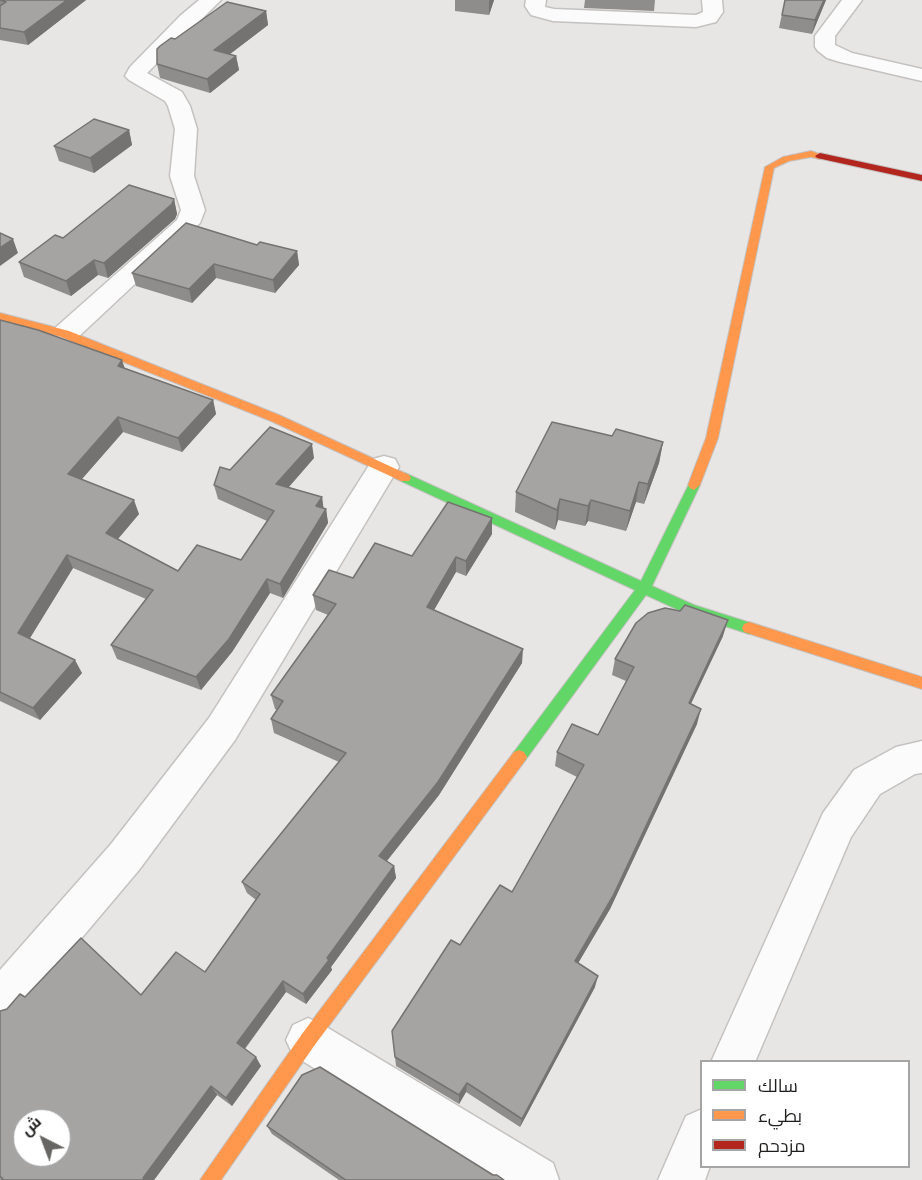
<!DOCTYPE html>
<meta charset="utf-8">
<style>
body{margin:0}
#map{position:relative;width:922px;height:1180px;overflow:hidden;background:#e8e6e4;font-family:"Alegreya Sans",Cairo,sans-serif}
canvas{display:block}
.legend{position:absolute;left:700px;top:1060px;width:210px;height:108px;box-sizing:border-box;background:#fff;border:2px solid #a6a5a5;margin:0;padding:8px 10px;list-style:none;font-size:18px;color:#201f1d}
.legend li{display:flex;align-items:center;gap:12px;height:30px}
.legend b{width:30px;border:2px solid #a6a5a5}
.north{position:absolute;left:12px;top:1108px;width:60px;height:60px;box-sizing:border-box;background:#fff;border:2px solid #a6a5a5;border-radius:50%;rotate:318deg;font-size:16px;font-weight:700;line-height:24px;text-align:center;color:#201f1d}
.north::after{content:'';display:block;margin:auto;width:21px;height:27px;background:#666563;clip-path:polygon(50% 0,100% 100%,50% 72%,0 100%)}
</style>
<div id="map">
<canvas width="922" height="1180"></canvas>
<ul class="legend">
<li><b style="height:8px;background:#63d668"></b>سالك</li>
<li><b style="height:8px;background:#ff974d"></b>بطيء</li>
<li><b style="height:8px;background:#b3261e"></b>مزدحم</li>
</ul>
<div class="north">ش</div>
</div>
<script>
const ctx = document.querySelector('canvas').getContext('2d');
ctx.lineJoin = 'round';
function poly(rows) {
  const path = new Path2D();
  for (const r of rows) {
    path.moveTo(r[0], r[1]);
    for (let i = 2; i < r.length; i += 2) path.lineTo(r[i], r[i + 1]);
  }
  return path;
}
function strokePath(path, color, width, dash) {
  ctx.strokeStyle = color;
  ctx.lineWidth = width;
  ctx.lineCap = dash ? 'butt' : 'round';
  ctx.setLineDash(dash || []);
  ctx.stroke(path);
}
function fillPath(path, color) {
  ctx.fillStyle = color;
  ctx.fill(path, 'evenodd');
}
const street = poly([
 [199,0,221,0,147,73,182,92,190,106,197,129,194,176,205,210,200,223,75,340,65,343,55,340,51,334,55,328,177,220,181,210,170,176,175,129,168,106,165,101,129,80,125,76,130,67,180,16,199,0],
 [526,0,546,0,545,7,554,9,696,15,703,12,702,0,722,0,723,12,716,22,696,27,553,21,531,15,525,6,526,0],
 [842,0,862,0,835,36,835,45,852,53,922,69,922,81,840,62,827,58,818,51,815,47,815,36,842,0],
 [384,456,395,459,399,467,235,740,139,870,15,1017,0,1023,0,970,111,844,209,718,373,459,384,456],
 [922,741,922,773,915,774,880,794,851,837,755,1062,711,1062,823,813,854,770,896,747,922,741],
 [308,1018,323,1025,553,1163,559,1180,493,1180,293,1055,286,1040,293,1025,308,1018],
 [702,1109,702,1166,710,1166,705,1180,658,1180,686,1116,702,1109]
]);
const fast = poly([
 [405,473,641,581,690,482,698,482,700,485,652,586,694,605,754,624,756,628,754,632,749,634,685,613,646,595,524,762,519,764,514,762,511,757,514,752,635,590,401,481,399,478,401,475,405,473]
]);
const slow = poly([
 [811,151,825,156,820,159,811,157,789,161,774,168,718,438,700,485,694,490,690,488,688,485,706,438,765,167,783,157,811,151],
 [0,313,69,331,279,415,409,475,411,478,409,481,401,481,271,421,61,337,0,320,0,313],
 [749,622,922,677,922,689,744,632,742,628,744,624,749,622],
 [519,750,524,752,527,757,524,762,314,1046,221,1180,200,1180,302,1034,514,752,519,750]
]);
const jam = poly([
 [820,153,922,175,922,181,817,158,815,156,820,153]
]);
strokePath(street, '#c4c2c1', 3);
strokePath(fast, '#c4c2c1', 2);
strokePath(slow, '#c4c2c1', 2);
strokePath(jam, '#c4c2c1', 2);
fillPath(street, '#fcfbfb');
fillPath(fast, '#63d668');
fillPath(slow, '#ff974d');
fillPath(jam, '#b3261e');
fillPath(poly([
 [0,0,86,0,28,45,0,40],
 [455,0,494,0,489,15,455,11],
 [585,0,655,0,654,11,584,8],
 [785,0,826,0,812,34,779,28],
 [266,11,268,25,230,54,236,56,239,70,210,93,160,78,157,64,175,39],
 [129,130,132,145,94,173,59,161,54,146],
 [174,199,177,214,175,219,108,278,98,275,71,296,24,277,19,262,63,238],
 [257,245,297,251,299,265,275,293,216,278,192,303,136,286,132,273],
 [0,320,125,368,213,400,216,414,182,452,123,432,82,479,139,514,118,539,178,571,241,560,267,521,218,499,214,485,230,470,314,458,289,487,322,497,323,508,326,509,328,523,283,598,270,593,232,652,201,690,117,659,111,645,146,599,73,568,30,638,82,673,40,720,0,701],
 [612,436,663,442,659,463,644,504,636,502,626,531,588,521,585,526,558,520,555,530,515,512,516,492],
 [492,534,466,576,456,572,434,610,522,663,439,795,387,861,394,866,396,878,331,967,332,970,306,1004,286,992,245,1049,261,1066,232,1106,217,1095,154,1180,0,1180,7,1009,25,997,141,995,205,972,256,900,247,893,242,882,339,762,274,733,271,719,277,710,275,709,271,695,328,615,316,610,313,595,353,578,412,556],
 [723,636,691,704,697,724,610,909,578,963,595,987,520,1127,466,1092,459,1104,396,1066,392,1031,460,945,512,892,577,777,555,766,557,752,598,735,626,681,612,675,615,659],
 [267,1126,493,1175,504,1180,339,1180,272,1134]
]), '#8e8d8b');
fillPath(poly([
 [67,0,86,0,28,45,24,32],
 [490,0,494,0,489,15,489,1],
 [824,0,826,0,812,34,815,20],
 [266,11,268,25,217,64,214,50],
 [236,56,239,70,210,93,207,79],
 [129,130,132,145,94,173,90,158],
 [174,199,177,214,175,219,108,278,104,263],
 [13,239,18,253,0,266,0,248],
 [297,251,299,265,275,293,273,280],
 [94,260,98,275,71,296,66,281],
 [214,264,216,278,192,303,189,289],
 [122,360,127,375,118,366],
 [213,400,216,414,182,452,178,438],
 [118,417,123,432,74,488,68,474],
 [663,442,659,463,644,504,648,484],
 [312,444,314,458,279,498,276,484],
 [639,482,636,502,626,531,630,511],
 [322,497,324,511,316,506],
 [560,499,558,520,555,530,557,510],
 [134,500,139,514,111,547,106,533],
 [591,500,588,521,585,526,588,506],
 [326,509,328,523,283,598,280,584],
 [492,518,492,534,466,576,466,561],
 [67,555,73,568,25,646,18,633],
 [456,557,456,572,427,622,427,607],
 [267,579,270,593,232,652,201,690,196,677],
 [728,620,723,636,684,718,689,703],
 [523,649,522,663,439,795,381,868,379,856],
 [75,660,82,673,40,720,33,708],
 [701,709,697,724,610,909,573,972,575,961],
 [394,866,396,878,331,967,332,970,306,1004,303,994,327,958],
 [598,976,595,987,520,1127,522,1119],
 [283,981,286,992,242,1052,237,1043],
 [256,1057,261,1066,232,1106,226,1098],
 [467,1083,466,1092,459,1104,459,1095],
 [211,1086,217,1095,154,1180,145,1180,143,1178]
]), '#747371');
const building = poly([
 [0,0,67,0,24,32,0,28,0,6,6,2,0,0],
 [785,0,824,0,815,20,782,15,785,0],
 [227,2,266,11,214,50,236,56,207,79,157,64,157,49,160,46,171,38,175,39,227,2],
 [94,119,129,130,90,158,54,146,94,119],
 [129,185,174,199,172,204,104,263,94,260,66,281,19,262,55,235,63,238,129,185],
 [186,223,257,245,260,242,297,251,273,280,214,264,189,289,132,273,186,223],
 [0,233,13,239,0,248,0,233],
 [0,320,38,330,122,360,118,366,213,400,178,438,118,417,68,474,134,500,106,533,178,571,197,545,241,560,274,511,214,485,220,467,230,470,270,427,312,444,276,484,322,497,316,506,326,509,280,584,267,579,229,639,196,677,111,645,153,590,67,555,18,633,75,660,33,708,0,692,0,320],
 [552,422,612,436,616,429,663,442,648,484,639,482,630,511,591,500,588,506,560,499,557,510,516,492,552,422],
 [448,502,492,518,466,561,456,557,427,607,523,649,438,782,379,856,394,866,327,958,329,960,303,994,283,981,237,1043,256,1057,226,1098,211,1086,143,1178,145,1180,4,1180,0,1176,0,1011,7,1009,20,994,25,997,81,938,141,995,176,952,205,972,260,894,242,882,346,753,271,719,283,701,271,695,336,604,313,595,329,570,353,578,375,543,412,556,448,502],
 [24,1120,60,1120,60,1156,24,1156,24,1120],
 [685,605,728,620,689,703,701,709,613,896,575,961,598,976,522,1119,467,1083,459,1095,395,1057,392,1031,451,940,460,945,500,885,512,892,584,765,557,752,572,724,598,735,634,667,615,659,636,623,648,613,665,608,680,611,685,605],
 [320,1067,493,1175,497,1175,504,1180,346,1180,267,1126,302,1075,320,1067]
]);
fillPath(building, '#a5a4a2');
strokePath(building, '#747371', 1.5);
</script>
